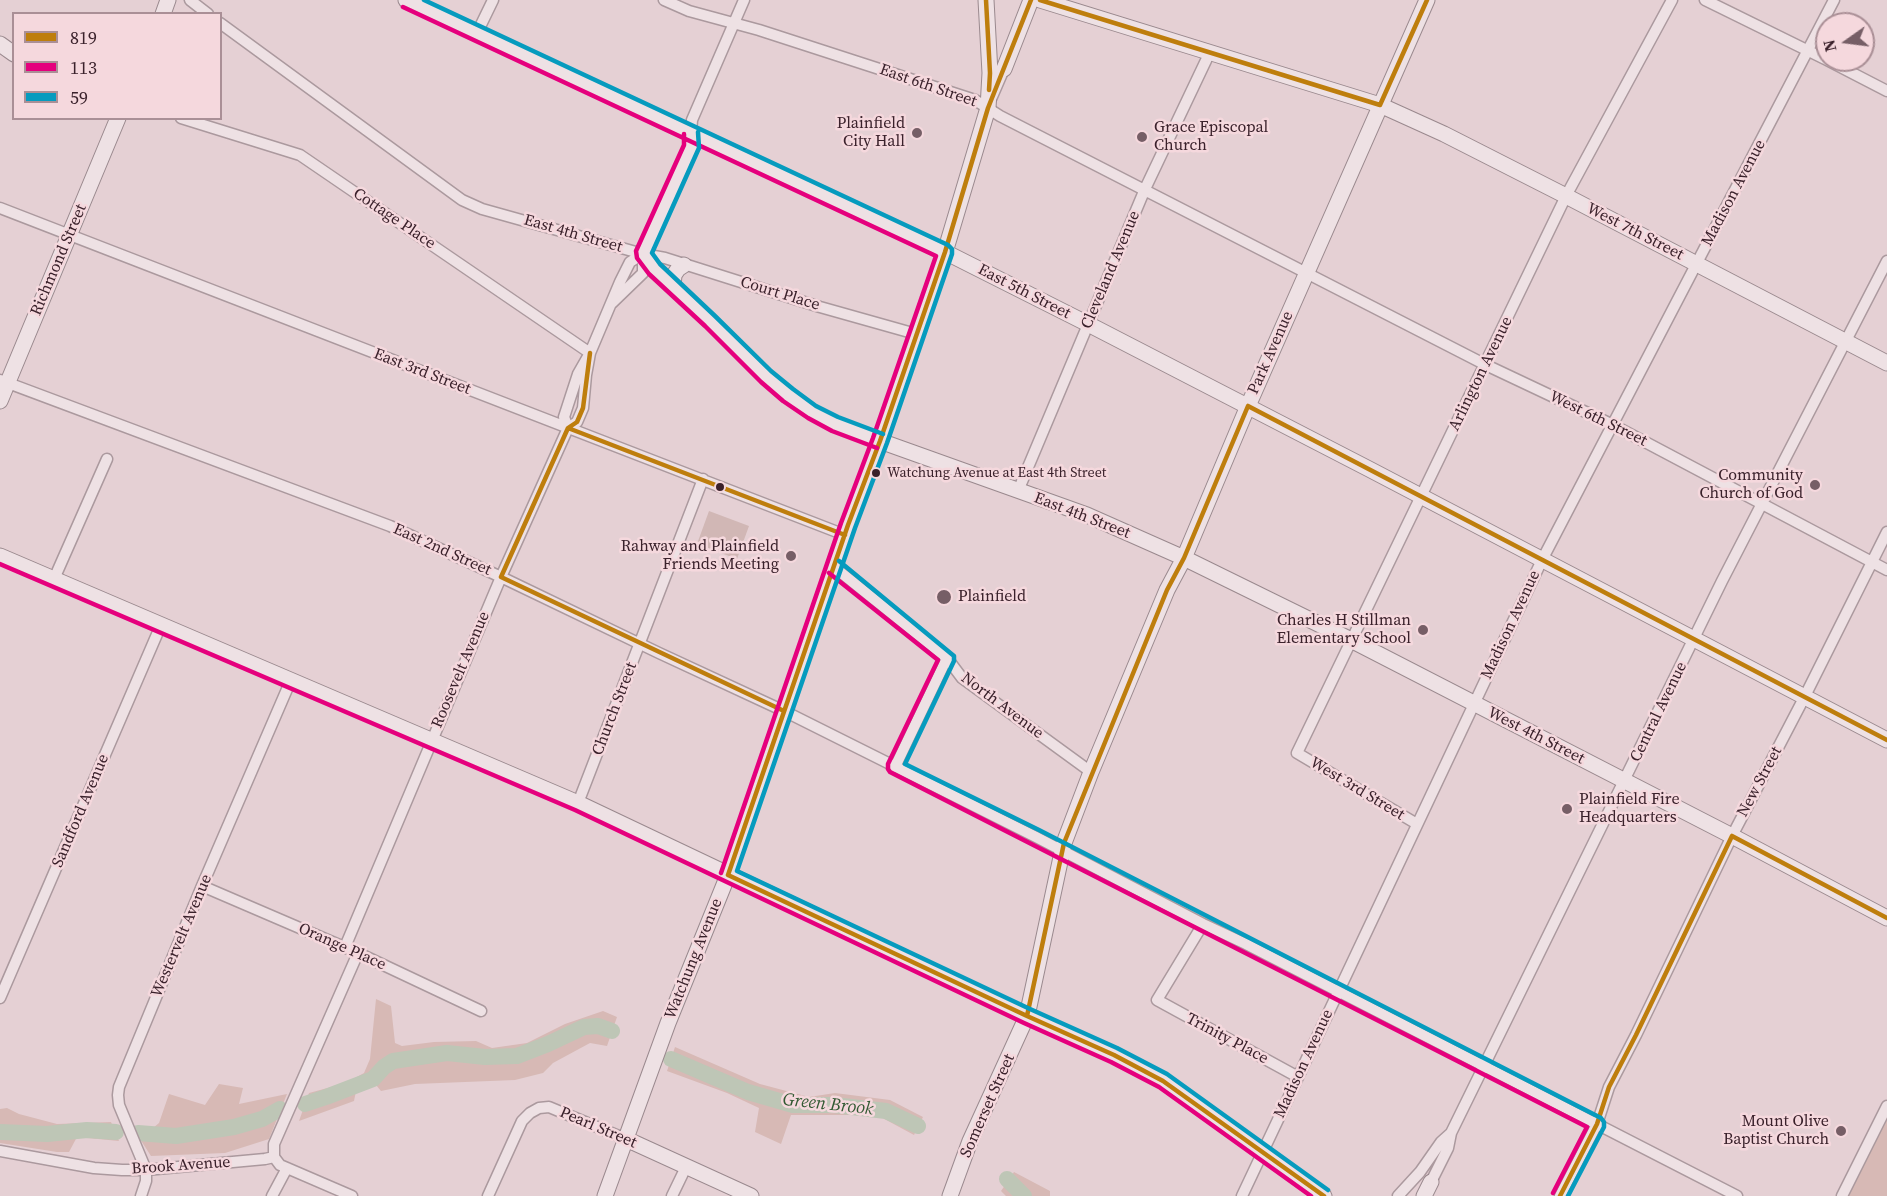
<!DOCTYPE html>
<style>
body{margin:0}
#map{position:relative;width:1887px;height:1196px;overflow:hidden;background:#e5d0d4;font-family:"Source Serif 4",serif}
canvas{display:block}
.legend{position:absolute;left:12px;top:12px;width:210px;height:108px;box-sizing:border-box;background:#f5d8dd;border:2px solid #aa8f96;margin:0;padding:8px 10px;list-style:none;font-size:18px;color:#3a212b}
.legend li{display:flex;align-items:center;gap:12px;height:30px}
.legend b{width:30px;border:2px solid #aa8f96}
.north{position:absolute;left:1815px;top:12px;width:60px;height:60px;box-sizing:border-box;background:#f5d8dd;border:2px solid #aa8f96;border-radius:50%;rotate:256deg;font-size:16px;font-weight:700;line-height:24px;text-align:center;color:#3a212b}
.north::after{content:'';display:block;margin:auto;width:21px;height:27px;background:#765e66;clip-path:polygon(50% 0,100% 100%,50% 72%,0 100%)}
</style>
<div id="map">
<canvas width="1887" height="1196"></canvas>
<ul class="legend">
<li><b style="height:8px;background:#be7e0d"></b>819</li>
<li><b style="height:8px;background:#e5007d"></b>113</li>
<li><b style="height:8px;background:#069bbe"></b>59</li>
</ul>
<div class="north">N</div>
</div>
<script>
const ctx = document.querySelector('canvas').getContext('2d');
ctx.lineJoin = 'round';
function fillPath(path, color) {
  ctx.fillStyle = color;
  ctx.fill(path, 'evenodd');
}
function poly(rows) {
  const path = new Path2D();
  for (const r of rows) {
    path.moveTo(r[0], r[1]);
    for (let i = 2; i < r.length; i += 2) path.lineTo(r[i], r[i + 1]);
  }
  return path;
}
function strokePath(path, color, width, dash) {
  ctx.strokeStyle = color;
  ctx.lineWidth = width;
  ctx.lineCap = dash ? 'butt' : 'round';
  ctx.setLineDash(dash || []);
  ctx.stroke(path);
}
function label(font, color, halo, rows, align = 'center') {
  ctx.font = font + ' "Source Serif 4",serif';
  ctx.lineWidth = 5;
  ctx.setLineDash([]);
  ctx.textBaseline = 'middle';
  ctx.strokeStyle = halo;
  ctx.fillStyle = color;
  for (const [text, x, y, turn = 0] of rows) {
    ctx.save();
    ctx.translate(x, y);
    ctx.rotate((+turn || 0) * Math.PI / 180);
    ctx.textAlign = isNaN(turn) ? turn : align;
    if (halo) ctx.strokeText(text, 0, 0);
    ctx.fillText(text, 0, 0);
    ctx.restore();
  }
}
fillPath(poly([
 [376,999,391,1006,395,1043,402,1046,434,1042,476,1041,492,1048,527,1043,565,1024,603,1011,617,1017,607,1046,590,1043,553,1063,543,1073,515,1080,415,1084,381,1091,376,1085,356,1091,354,1101,299,1121,309,1093,346,1083,364,1073,370,1059],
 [675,1047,760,1084,809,1097,835,1093,890,1100,923,1117,914,1135,877,1115,791,1115,781,1144,755,1132,759,1108,727,1093,667,1071],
 [219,1084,243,1088,239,1104,287,1094,269,1139,225,1153,151,1156,140,1139,159,1123,169,1094,205,1105],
 [7,1108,19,1114,57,1124,111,1122,119,1141,77,1137,69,1152,57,1152,0,1143,0,1109],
 [1887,1112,1887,1196,1844,1196],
 [1014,1172,1050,1191,1050,1196,1006,1196,1001,1191]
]), '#d7b9b5');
fillPath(poly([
 [709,511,749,526,737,559,697,544]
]), '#d1b7b5');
strokePath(poly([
 [671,1059,748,1092,793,1105,834,1105,886,1111,918,1126],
 [305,1104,326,1097,373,1079,384,1067,393,1061,447,1053,485,1057,517,1056,548,1044,584,1027,598,1026,612,1031],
 [0,1132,47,1134,87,1130,116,1132],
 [138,1133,176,1136,234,1127,262,1119,280,1109],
 [1007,1179,1024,1196]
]), '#bec6b6', 16);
const street = poly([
 [190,0,208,14],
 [664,0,689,11,759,30,975,100,1000,116,1486,365,1613,425,1887,570],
 [1705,0,1827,60],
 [220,23,462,200,482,209,643,254,665,258,820,307,916,334],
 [477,33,493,0],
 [1827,60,1887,91],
 [991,99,1004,69],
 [181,118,300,155,590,353],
 [691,133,692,120,744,0],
 [0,208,845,535],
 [612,303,643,273,643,254],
 [0,380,390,526,501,577,659,653,784,711,1036,837,1203,924,1246,944,1737,1196],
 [568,428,564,417,578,374,590,353,620,282,630,262,643,254],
 [1018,491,1145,189,1210,52],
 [834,567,947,658,962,678,1091,772],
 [54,579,107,459],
 [895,767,947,658],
 [578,803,703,479],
 [1417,824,1297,753,1566,196,1672,0],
 [202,886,358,953,481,1011],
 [1203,924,1157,1000,1298,1077],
 [345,947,501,577,568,428,577,422,583,408,586,375,590,353],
 [0,998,161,625],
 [0,1151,94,1168,122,1170,146,1170,265,1159,274,1157],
 [274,1157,274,1144,358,953],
 [274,1157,280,1165,287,1168,352,1196],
 [1427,1187,1431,1182,1448,1148,1451,1133,1722,581,1887,261],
 [141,1196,146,1181,146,1170,119,1105,118,1095,119,1087,202,886,291,680],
 [272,1196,287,1168],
 [488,1196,522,1121,530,1113,539,1108,549,1107,626,1139],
 [672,1196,686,1167],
 [1242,1196,1542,560,1834,0],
 [1398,1196,1420,1172,1441,1142,1451,1133],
 [1560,1196,1597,1124,1609,1087,1636,1035,1732,836,1805,696,1887,532],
 [1842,1196,1887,1106]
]);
const secondary = poly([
 [406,0,945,252,1088,324,1369,469,1887,740],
 [1040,0,1380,105,1444,134,1566,196,1887,363],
 [163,14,168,0],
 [0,44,14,54],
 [1004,69,1031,0],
 [691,133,692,146,643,254,654,269,710,321,766,377,812,412,835,424,880,441,1087,515,1184,558,1351,640,1732,836,1887,918],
 [673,287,674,275,678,269,684,265],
 [0,401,118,118],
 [0,556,578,803,1027,1016,1114,1055,1163,1081,1324,1196],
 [626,1139,751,1196],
 [605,1196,668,1023,728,875,848,525,880,441,945,252,988,108,990,73,986,0],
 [950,1196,970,1141,1027,1016,1064,843,1091,772,1167,590,1184,558,1248,406,1427,0],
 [1424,1196,1431,1182]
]);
strokePath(street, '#ab999e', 13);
strokePath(secondary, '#9a898e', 17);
strokePath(street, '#eee1e4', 10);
strokePath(secondary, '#eee1e4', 15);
strokePath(poly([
 [986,0,990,73,989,90],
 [1040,0,1380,105],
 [1380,105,1427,0],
 [590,353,583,408,577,422,568,428,501,577,784,711],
 [1248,406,1887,740],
 [568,428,845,535],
 [1732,836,1887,918],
 [728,875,848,525,880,441,945,252,988,108,1031,0],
 [728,875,1027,1016,1114,1055,1163,1081,1324,1196],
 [1027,1016,1064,843,1167,590,1184,558,1248,406],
 [1560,1196,1597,1124,1609,1087,1636,1035,1732,836]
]), '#be7e0d', 4.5);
strokePath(poly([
 [403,7,936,256,873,438,841,523,721,873],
 [684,134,684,145,636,251,637,258,649,274,705,326,761,382,783,401,808,418,832,431,877,448],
 [0,564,575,810,1024,1023,1111,1062,1159,1087,1311,1196],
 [829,573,938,660,888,764,888,769,890,772,1587,1127,1553,1193]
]), '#e5007d', 4.5);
strokePath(poly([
 [424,0,948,245,952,249,952,254,887,443,855,528,737,871,1030,1009,1117,1048,1167,1074,1328,1190],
 [698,132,699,148,652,253,660,264,715,316,771,371,793,389,816,406,838,417,883,434],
 [839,561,954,656,954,661,905,764,1039,830,1601,1118,1604,1122,1604,1127,1568,1196]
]), '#069bbe', 4.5);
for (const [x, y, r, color] of [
 [917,133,6,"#765e66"],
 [1142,137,6,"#765e66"],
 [876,473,5,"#3a212b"],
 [1815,485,6,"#765e66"],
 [720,487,5,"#3a212b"],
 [791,556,6,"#765e66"],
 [944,597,8,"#765e66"],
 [1423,630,6,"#765e66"],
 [1567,809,6,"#765e66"],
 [1841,1131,6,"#765e66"]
]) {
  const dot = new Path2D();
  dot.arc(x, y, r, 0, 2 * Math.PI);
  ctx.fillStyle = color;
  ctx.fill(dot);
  strokePath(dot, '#f5d8dd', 2);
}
label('14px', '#3a212b', '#f5d8dd', [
 ["Watchung Avenue at East 4th Street",887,473]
], 'left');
label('16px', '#3a212b', '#f5d8dd', [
 ["East 6th Street",928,86,19],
 ["Madison Avenue",1734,193,-62],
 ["Cottage Place",394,219,34],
 ["West 7th Street",1635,232,27],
 ["East 4th Street",573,234,16],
 ["Richmond Street",59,260,-67],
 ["Cleveland Avenue",1111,270,-67],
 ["East 5th Street",1024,292,27],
 ["Court Place",780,294,17],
 ["Park Avenue",1271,353,-66],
 ["East 3rd Street",422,372,21],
 ["Arlington Avenue",1481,374,-64],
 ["West 6th Street",1598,419,26],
 ["East 4th Street",1082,516,21],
 ["East 2nd Street",442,550,24],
 ["Madison Avenue",1511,625,-65],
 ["Roosevelt Avenue",461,670,-67],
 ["North Avenue",1002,706,37],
 ["Church Street",615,709,-69],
 ["Central Avenue",1659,712,-64],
 ["West 4th Street",1536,736,27],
 ["New Street",1760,782,-62],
 ["West 3rd Street",1357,789,31],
 ["Sandford Avenue",81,811,-67],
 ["Westervelt Avenue",182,936,-67],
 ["Orange Place",342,947,24],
 ["Watchung Avenue",694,959,-68],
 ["Trinity Place",1227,1039,28],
 ["Madison Avenue",1304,1064,-65],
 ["Somerset Street",988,1106,-66],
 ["Pearl Street",598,1128,23],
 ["Brook Avenue",181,1166,-4]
]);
label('16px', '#3a212b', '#f5d8dd', [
 ["Plainfield",905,124],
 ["City Hall",905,142],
 ["Grace Episcopal",1154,128,"left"],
 ["Church",1154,146,"left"],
 ["Community",1803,476],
 ["Church of God",1803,494],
 ["Rahway and Plainfield",779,547],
 ["Friends Meeting",779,565],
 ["Plainfield",958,597,"left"],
 ["Charles H Stillman",1411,621],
 ["Elementary School",1411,639],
 ["Plainfield Fire",1579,800,"left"],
 ["Headquarters",1579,818,"left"],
 ["Mount Olive",1829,1122],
 ["Baptist Church",1829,1140]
], 'right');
label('italic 18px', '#315932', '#f5d8dd', [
 ["Green Brook",828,1105,6]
]);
</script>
